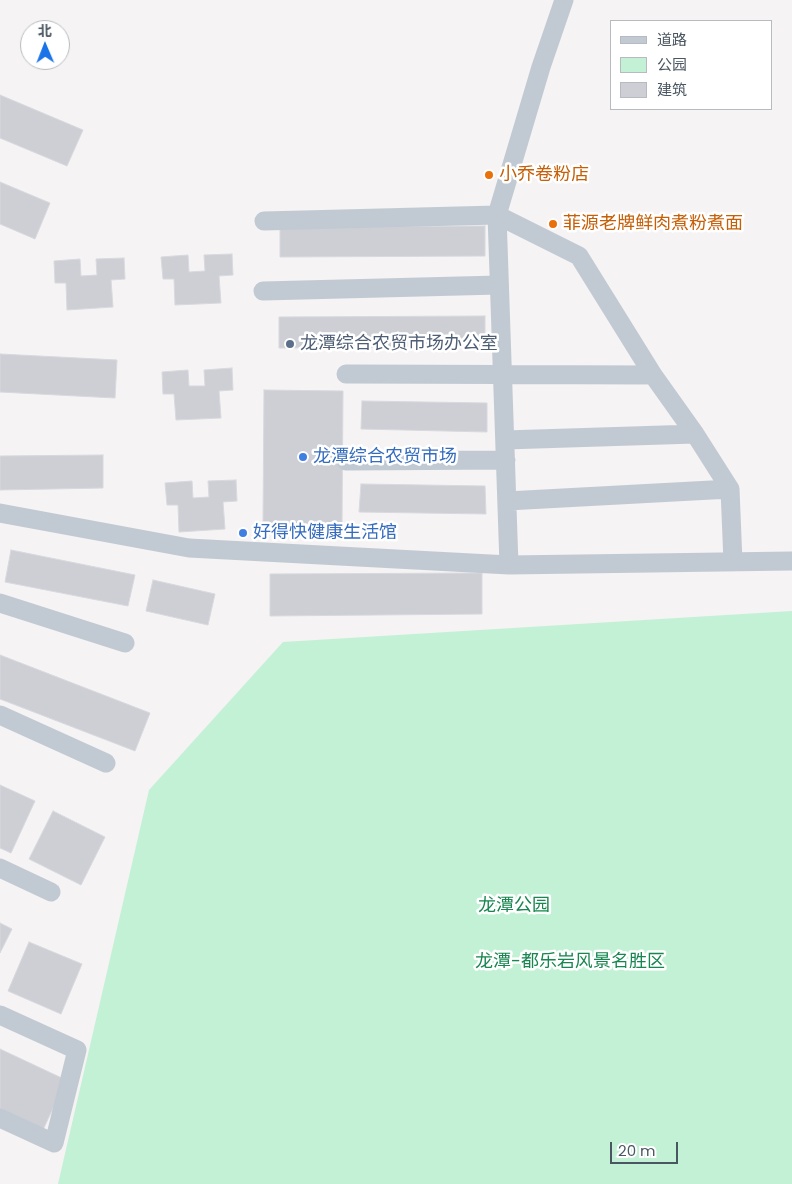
<!DOCTYPE html>
<meta charset="utf-8">
<style>
body{margin:0}
#map{position:relative;width:792px;height:1184px;overflow:hidden;background:#f5f3f3;font-family:Poppins,"Noto Sans SC",sans-serif}
canvas{display:block}
.legend{position:absolute;left:610px;top:20px;width:162px;height:90px;box-sizing:border-box;background:#fff;border:1px solid #b7bbc0;margin:0;padding:6px 9px;list-style:none;font-size:15px;color:#4a5661}
.legend li{display:flex;align-items:center;gap:10px;height:25px}
.legend b{width:25px;border:1px solid #b7bbc0}
.north{position:absolute;left:20px;top:20px;width:50px;height:50px;box-sizing:border-box;background:#fff;border:1px solid #b7bbc0;border-radius:50%;rotate:359deg;font-size:14px;font-weight:700;line-height:20px;text-align:center;color:#4a5661}
.north::after{content:'';display:block;margin:auto;width:18px;height:22px;background:#1a73e8;clip-path:polygon(50% 0,100% 100%,50% 72%,0 100%)}
.scale{position:absolute;left:610px;top:1142px;width:68px;height:22px;box-sizing:border-box;border:2px solid #4a5661;border-top:0;padding-left:6px;font-size:15px;line-height:18px;white-space:nowrap;color:#4a5661;-webkit-text-stroke:4px #fff;paint-order:stroke}
</style>
<div id="map">
<canvas width="792" height="1184"></canvas>
<ul class="legend">
<li><b style="height:6px;background:#c1cad2"></b>道路</li>
<li><b style="height:14px;background:#c3f1d5"></b>公园</li>
<li><b style="height:14px;background:#cdcfd5"></b>建筑</li>
</ul>
<div class="north">北</div>
<div class="scale">20 m</div>
</div>
<script>
const ctx = document.querySelector('canvas').getContext('2d');
ctx.lineJoin = 'round';
function fillPath(path, color) {
  ctx.fillStyle = color;
  ctx.fill(path, 'evenodd');
}
function poly(rows) {
  const path = new Path2D();
  for (const r of rows) {
    path.moveTo(r[0], r[1]);
    for (let i = 2; i < r.length; i += 2) path.lineTo(r[i], r[i + 1]);
  }
  return path;
}
function strokePath(path, color, width, dash) {
  ctx.strokeStyle = color;
  ctx.lineWidth = width;
  ctx.lineCap = dash ? 'butt' : 'round';
  ctx.setLineDash(dash || []);
  ctx.stroke(path);
}
function label(font, color, halo, rows, align = 'center') {
  ctx.font = font + ' Poppins,"Noto Sans SC",sans-serif';
  ctx.lineWidth = 5;
  ctx.setLineDash([]);
  ctx.textBaseline = 'middle';
  ctx.strokeStyle = halo;
  ctx.fillStyle = color;
  for (const [text, x, y, turn = 0] of rows) {
    ctx.save();
    ctx.translate(x, y);
    ctx.rotate((+turn || 0) * Math.PI / 180);
    ctx.textAlign = isNaN(turn) ? turn : align;
    if (halo) ctx.strokeText(text, 0, 0);
    ctx.fillText(text, 0, 0);
    ctx.restore();
  }
}
fillPath(poly([
 [792,611,792,1184,58,1184,149,790,283,642]
]), '#c3f1d5');
const building = poly([
 [0,95,83,130,67,166,0,138,0,95],
 [0,182,50,203,35,239,0,224,0,182],
 [485,226,485,256,280,257,280,227,485,226],
 [232,254,233,275,219,276,221,303,175,305,174,279,163,279,161,257,188,255,189,272,205,271,204,255,232,254],
 [124,258,125,279,111,280,113,307,67,310,66,283,55,283,54,261,80,259,81,276,97,275,96,259,124,258],
 [485,316,485,347,279,348,279,317,485,316],
 [0,354,117,360,115,398,0,392,0,354],
 [232,368,233,390,219,391,221,418,176,420,174,394,163,394,162,372,188,370,189,386,205,386,204,370,232,368],
 [264,390,343,391,342,524,263,523,264,390],
 [362,401,487,403,487,432,361,429,362,401],
 [103,455,103,488,0,490,0,456,103,455],
 [236,480,237,501,223,502,225,529,179,532,178,505,167,505,165,483,192,481,193,498,209,497,208,481,236,480],
 [361,484,485,486,486,514,359,512,361,484],
 [11,550,135,575,128,606,5,582,11,550],
 [482,573,482,614,270,616,270,574,482,573],
 [153,580,215,594,208,625,146,611,153,580],
 [0,655,150,713,135,751,0,699,0,655],
 [0,785,35,801,11,853,0,848,0,785],
 [53,811,105,837,81,885,29,859,53,811],
 [0,923,12,929,0,953,0,923],
 [29,942,82,964,61,1014,8,991,29,942],
 [0,1049,66,1080,43,1130,0,1110,0,1049]
]);
fillPath(building, '#cdcfd5');
strokePath(building, '#d7d9de', 1);
strokePath(poly([
 [264,221,497,215,579,256,653,375,695,434,730,489,733,562],
 [263,291,499,285],
 [346,374,653,375],
 [505,440,695,434],
 [346,461,506,460],
 [507,501,730,489],
 [0,513,189,548,509,565,792,561],
 [509,565,497,215,541,67,564,0],
 [0,603,125,643],
 [0,715,106,763],
 [0,868,51,892],
 [0,1015,77,1050,54,1143,0,1118]
]), '#c1cad2', 19);
for (const [x, y, r, color] of [
 [489,175,5,"#e8710a"],
 [553,224,5,"#e8710a"],
 [290,344,5,"#5c6f8a"],
 [303,457,5,"#3f7fe0"],
 [243,533,5,"#3f7fe0"]
]) {
  const dot = new Path2D();
  dot.arc(x, y, r, 0, 2 * Math.PI);
  ctx.fillStyle = color;
  ctx.fill(dot);
  strokePath(dot, '#fff', 2);
}
label('18px', '#c56008', '#fff', [
 ["小乔卷粉店",499,175],
 ["菲源老牌鲜肉煮粉煮面",563,224]
], 'left');
label('18px', '#4e5e75', '#fff', [
 ["龙潭综合农贸市场办公室",300,344]
], 'left');
label('18px', '#366cbe', '#fff', [
 ["龙潭综合农贸市场",313,457],
 ["好得快健康生活馆",253,533]
], 'left');
label('18px', '#17864f', '#fff', [
 ["龙潭公园",514,906],
 ["龙潭-都乐岩风景名胜区",570,962]
]);
</script>
